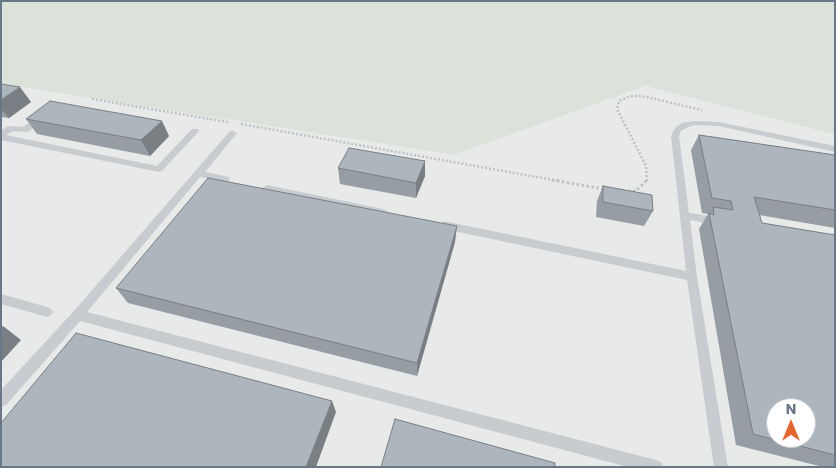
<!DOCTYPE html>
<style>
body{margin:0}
#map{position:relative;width:836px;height:468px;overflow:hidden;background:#fafaf8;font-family:Poppins,sans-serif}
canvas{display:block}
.frame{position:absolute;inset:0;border:2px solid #687889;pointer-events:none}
.north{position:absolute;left:766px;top:398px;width:50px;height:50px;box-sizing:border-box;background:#fff;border:1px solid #c3c9d0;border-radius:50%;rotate:0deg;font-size:14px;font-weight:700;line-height:20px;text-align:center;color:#687889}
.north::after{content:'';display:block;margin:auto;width:18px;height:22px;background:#e8642a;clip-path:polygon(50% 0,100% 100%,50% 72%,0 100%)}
</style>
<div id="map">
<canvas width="836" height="468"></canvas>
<div class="frame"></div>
<div class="north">N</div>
</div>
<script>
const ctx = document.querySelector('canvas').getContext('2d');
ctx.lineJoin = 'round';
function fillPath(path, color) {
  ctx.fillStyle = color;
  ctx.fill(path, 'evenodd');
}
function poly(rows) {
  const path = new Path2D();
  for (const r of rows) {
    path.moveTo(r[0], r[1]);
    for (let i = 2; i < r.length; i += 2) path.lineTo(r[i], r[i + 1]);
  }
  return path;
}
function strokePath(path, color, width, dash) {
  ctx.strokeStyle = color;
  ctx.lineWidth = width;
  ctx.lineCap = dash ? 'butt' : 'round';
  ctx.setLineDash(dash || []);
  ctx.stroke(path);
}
fillPath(poly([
 [1,84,454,155,646,86,835,135,835,467,1,467],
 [776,408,806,408,806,438,776,438]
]), '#e8e9e9');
fillPath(poly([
 [1,1,835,1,835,135,646,86,454,155,1,84]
]), '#dbe2d9');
strokePath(poly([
 [92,99,228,122],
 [241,124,559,181],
 [647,181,646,166,617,109,619,101,630,96,642,96,702,110]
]), '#bfc2c5', 2.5, [2, 2]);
strokePath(poly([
 [552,180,604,189],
 [628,191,636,191,647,180]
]), '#bfc2c5', 3, [2.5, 2.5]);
fillPath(poly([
 [38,116,44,116,45,118,28,132,13,131,6,135,157,166,192,129,198,129,199,131,162,171,159,172,1,140,1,131,8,126,23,127,38,116],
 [695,121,719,122,835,146,835,152,719,126,695,125,688,127,681,131,679,136,689,213,716,217,721,221,716,225,690,220,697,277,728,467,714,467,687,280,444,229,439,225,444,221,686,271,671,136,675,128,682,123,695,121],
 [230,131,233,131,237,133,205,172,229,177,230,179,229,181,226,182,200,177,87,312,656,460,661,462,663,467,628,467,80,321,6,405,1,406,1,390,74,311,230,131],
 [267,185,383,209,388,212,383,215,264,190,262,188,267,185],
 [1,294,47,307,51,309,53,312,51,315,47,317,1,304,1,294]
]), '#c8cbcf');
fillPath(poly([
 [1,84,31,102,9,118,1,117],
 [26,119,169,136,150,156,37,134],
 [699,135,835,155,835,228,759,215,762,223,835,235,835,467,823,467,736,445,699,229,708,214,702,213,691,150],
 [338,168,425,176,416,198,340,184],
 [603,186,653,211,644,226,596,217,597,201],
 [455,242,417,376,128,303,116,288]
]), '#969da3');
fillPath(poly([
 [20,87,31,102,9,118,1,109,1,100],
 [162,121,169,136,150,156,141,140],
 [425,161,425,176,416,198,416,183],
 [457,226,455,242,417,376,417,363],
 [3,326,21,340,1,362,1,328],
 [332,401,336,412,316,467,306,467]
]), '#7a7f84');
const building = poly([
 [1,84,20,87,1,100,1,84],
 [50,101,162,121,141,140,26,119,50,101],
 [699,135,835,155,835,210,754,197,762,223,835,235,835,455,753,434,709,213,714,215,713,207,733,210,731,201,712,198,699,135],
 [776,408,806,408,806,438,776,438,776,408],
 [349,148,425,161,416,183,338,168,349,148],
 [208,178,457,226,417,363,116,288,208,178],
 [603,186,652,195,653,211,603,202,603,186],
 [76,333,332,401,306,467,1,467,1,423,76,333],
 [395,419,555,463,555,467,381,467,395,419]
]);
fillPath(building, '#aeb6bd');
strokePath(building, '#7a7f84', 1);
</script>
